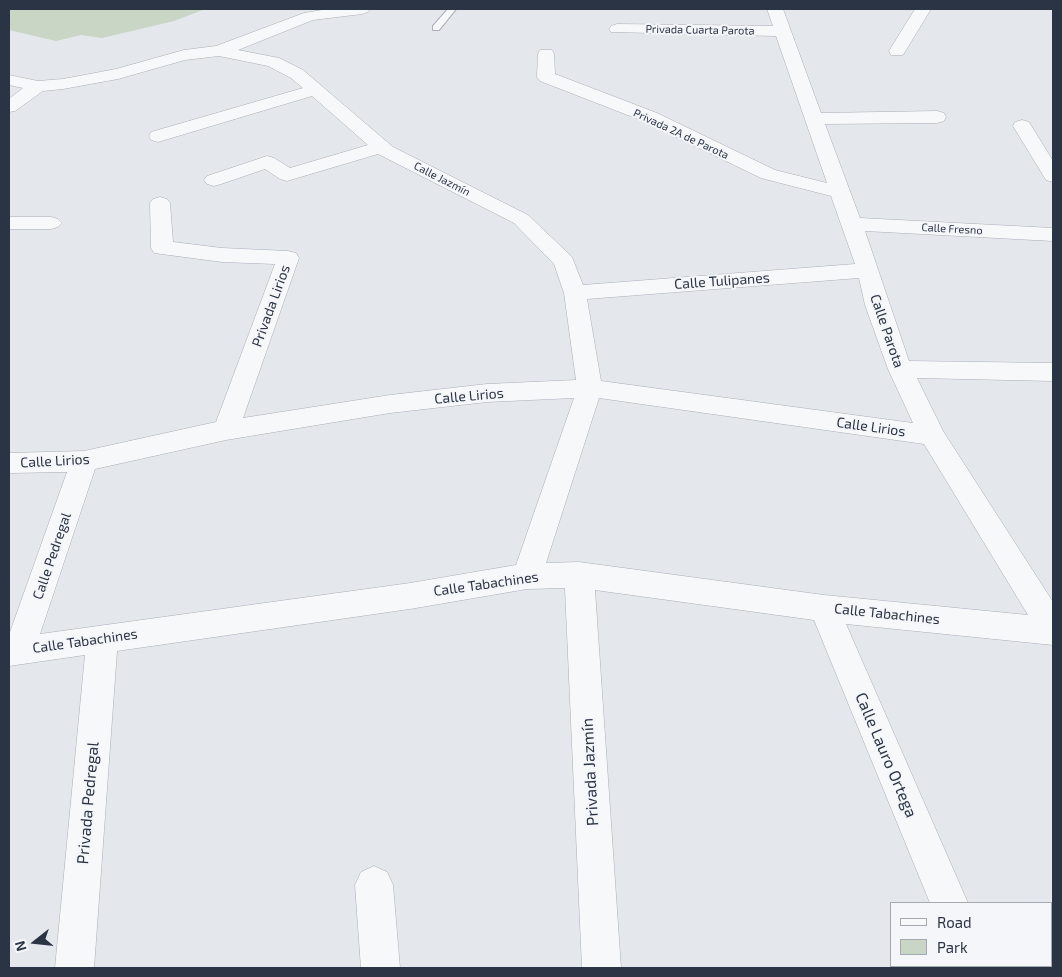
<!DOCTYPE html>
<meta charset="utf-8">
<style>
body{margin:0}
#map{position:relative;width:1062px;height:977px;overflow:hidden;background:#e4e7ec;font-family:"Exo 2",sans-serif}
canvas{display:block}
.frame{position:absolute;inset:0;border:10px solid #2b3445;pointer-events:none}
.legend{position:absolute;left:890px;top:902px;width:162px;height:65px;box-sizing:border-box;background:#f4f6f9;border:1px solid #a4a8b1;margin:0;padding:6px 9px;list-style:none;font-size:15px;color:#2b3445}
.legend li{display:flex;align-items:center;gap:10px;height:25px}
.legend b{width:25px;border:1px solid #a4a8b1}
.north{position:absolute;left:10px;top:917px;width:50px;height:50px;-webkit-text-stroke:4px #f4f6f9;paint-order:stroke;rotate:254deg;font-size:14px;font-weight:700;line-height:20px;text-align:center;color:#2b3445}
.north::after{content:'';display:block;margin:auto;width:18px;height:22px;background:#2b3445;clip-path:polygon(50% 0,100% 100%,50% 72%,0 100%)}
</style>
<div id="map">
<canvas width="1062" height="977"></canvas>
<div class="frame"></div>
<ul class="legend">
<li><b style="height:6px;background:#f7f8fa"></b>Road</li>
<li><b style="height:14px;background:#c9d6c5"></b>Park</li>
</ul>
<div class="north">N</div>
</div>
<script>
const ctx = document.querySelector('canvas').getContext('2d');
ctx.lineJoin = 'round';
function fillPath(path, color) {
  ctx.fillStyle = color;
  ctx.fill(path, 'evenodd');
}
function poly(rows) {
  const path = new Path2D();
  for (const r of rows) {
    path.moveTo(r[0], r[1]);
    for (let i = 2; i < r.length; i += 2) path.lineTo(r[i], r[i + 1]);
  }
  return path;
}
function strokePath(path, color, width, dash) {
  ctx.strokeStyle = color;
  ctx.lineWidth = width;
  ctx.lineCap = dash ? 'butt' : 'round';
  ctx.setLineDash(dash || []);
  ctx.stroke(path);
}
function label(font, color, halo, rows, align = 'center') {
  ctx.font = font + ' "Exo 2",sans-serif';
  ctx.lineWidth = 4;
  ctx.setLineDash([]);
  ctx.textBaseline = 'middle';
  ctx.strokeStyle = halo;
  ctx.fillStyle = color;
  for (const [text, x, y, turn = 0] of rows) {
    ctx.save();
    ctx.translate(x, y);
    ctx.rotate((+turn || 0) * Math.PI / 180);
    ctx.textAlign = isNaN(turn) ? turn : align;
    if (halo) ctx.strokeText(text, 0, 0);
    ctx.fillText(text, 0, 0);
    ctx.restore();
  }
}
fillPath(poly([
 [9,9,205,9,174,21,102,38,81,35,56,41,9,30]
]), '#c9d6c5');
const lane = poly([
 [448,9,456,9,439,30,433,30,433,26,448,9]
]);
const street = poly([
 [328,9,370,9,368,12,362,14,313,20,238,50,279,58,303,70,393,147,528,215,572,257,583,285,855,264,831,196,761,178,643,121,540,81,537,77,538,54,540,50,552,50,554,54,555,74,657,113,775,170,827,183,776,36,611,32,609,29,611,26,617,24,773,26,767,9,783,9,821,113,937,111,944,113,946,117,944,121,937,123,825,124,860,218,1053,228,1053,241,865,231,909,361,1053,363,1053,381,917,378,943,431,1053,602,1053,645,846,624,968,903,930,903,814,620,595,590,621,968,582,968,565,588,527,589,410,609,117,651,94,968,55,968,85,655,9,666,9,635,67,472,9,473,9,453,84,451,216,422,275,264,222,262,154,253,151,248,150,203,153,199,160,197,167,199,170,203,173,242,222,248,288,251,296,253,299,258,243,418,390,395,487,384,576,380,564,293,554,264,514,223,378,154,287,181,280,179,265,169,221,184,214,186,207,184,204,180,207,176,267,156,274,158,290,168,368,145,312,96,158,142,151,140,149,136,151,132,303,88,291,78,268,66,219,56,185,60,118,79,63,89,43,91,15,111,9,112,9,99,23,88,9,85,9,75,38,81,63,79,116,69,184,50,216,46,304,13,328,9],
 [859,278,865,305,888,369,913,423,601,381,587,299,859,278],
 [574,398,516,565,410,583,40,634,95,469,226,440,390,413,487,402,574,398],
 [599,398,924,444,1028,615,824,595,579,562,546,563,599,398],
 [915,9,931,9,903,55,891,55,889,51,915,9],
 [1022,120,1029,122,1053,161,1053,182,1046,180,1013,126,1015,122,1022,120],
 [9,217,51,217,58,219,62,223,58,227,51,229,9,229,9,217],
 [374,866,387,872,393,885,400,968,361,968,355,885,361,872,374,866],
 [955,966,995,966,996,968,956,968,955,966]
]);
strokePath(lane, '#a9aeb7', 2);
strokePath(street, '#a9aeb7', 1);
fillPath(lane, '#f7f8fa');
fillPath(street, '#f7f8fa');
label('11px', '#2b3445', '#f4f6f9', [
 ["Privada Cuarta Parota",700,30,1],
 ["Privada 2A de Parota",681,134,25],
 ["Calle Jazmín",442,179,27],
 ["Calle Fresno",952,229,3]
]);
label('14px', '#2b3445', '#f4f6f9', [
 ["Calle Tulipanes",722,281,-4],
 ["Privada Lirios",271,306,-70],
 ["Calle Parota",887,331,71],
 ["Calle Lirios",469,396,-5],
 ["Calle Lirios",871,427,8],
 ["Calle Lirios",55,461,-3],
 ["Calle Pedregal",52,556,-71],
 ["Calle Tabachines",486,584,-8],
 ["Calle Tabachines",887,614,6],
 ["Calle Tabachines",85,641,-8]
]);
label('16px', '#2b3445', '#f4f6f9', [
 ["Calle Lauro Ortega",886,755,67],
 ["Privada Jazmín",590,772,-93],
 ["Privada Pedregal",88,803,-85]
]);
</script>
